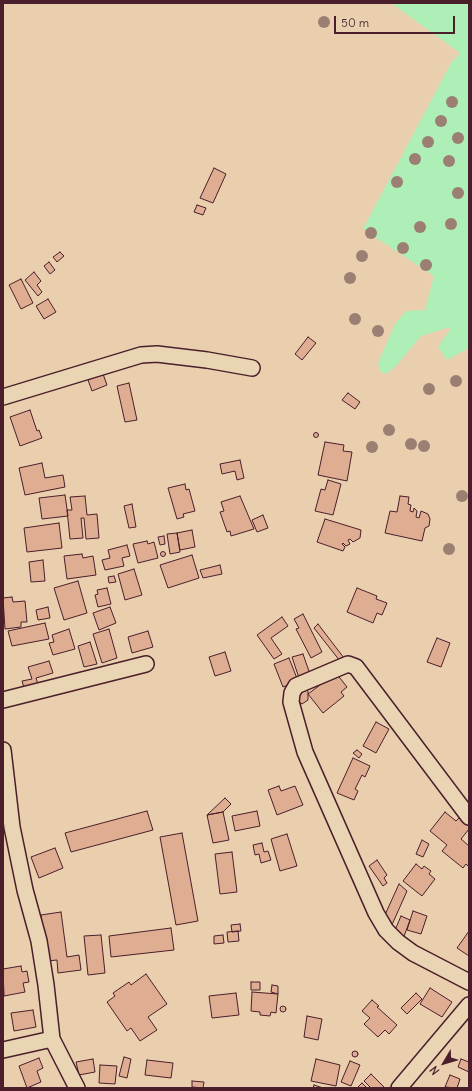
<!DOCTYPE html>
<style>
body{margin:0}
#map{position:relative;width:472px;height:1091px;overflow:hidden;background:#e9cfae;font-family:Delius,sans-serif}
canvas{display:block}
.frame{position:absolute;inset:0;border:4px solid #4a1f2b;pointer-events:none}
.north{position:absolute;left:424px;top:1043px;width:40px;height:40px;-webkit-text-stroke:3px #e9d5b3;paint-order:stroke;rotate:232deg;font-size:11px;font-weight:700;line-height:16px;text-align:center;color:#4a1f2b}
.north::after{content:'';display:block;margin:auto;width:14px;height:18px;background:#4a1f2b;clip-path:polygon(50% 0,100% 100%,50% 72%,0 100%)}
.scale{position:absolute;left:334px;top:16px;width:121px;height:18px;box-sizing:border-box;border:2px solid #4a1f2b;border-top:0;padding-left:5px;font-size:12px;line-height:14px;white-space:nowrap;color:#4a1f2b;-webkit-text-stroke:3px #e9d5b3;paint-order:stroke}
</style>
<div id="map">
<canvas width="472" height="1091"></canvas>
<div class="frame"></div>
<div class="north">N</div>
<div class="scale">50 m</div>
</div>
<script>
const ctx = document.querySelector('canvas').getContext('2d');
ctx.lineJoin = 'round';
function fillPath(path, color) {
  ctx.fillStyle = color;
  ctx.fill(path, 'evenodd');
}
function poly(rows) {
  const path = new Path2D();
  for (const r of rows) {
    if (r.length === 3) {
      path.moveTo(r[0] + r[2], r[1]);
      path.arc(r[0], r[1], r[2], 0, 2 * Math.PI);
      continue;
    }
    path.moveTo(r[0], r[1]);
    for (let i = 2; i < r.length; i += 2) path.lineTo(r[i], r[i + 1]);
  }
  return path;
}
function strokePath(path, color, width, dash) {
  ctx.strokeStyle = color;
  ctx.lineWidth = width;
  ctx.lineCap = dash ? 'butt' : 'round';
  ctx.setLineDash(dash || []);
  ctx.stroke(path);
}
fillPath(poly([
 [391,3,469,3,469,348,447,360,438,347,449,331,450,327,421,336,396,366,386,374,380,371,378,363,395,324,406,311,425,310,434,276,363,229,451,63,460,53]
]), '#aeeeb7');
const building = poly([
 [214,168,226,174,213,203,200,198,214,168],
 [197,205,206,208,203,215,194,212,197,205],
 [60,252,64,256,57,262,53,257,60,252],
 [49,262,55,270,50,274,44,266,49,262],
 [34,272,41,281,37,285,42,292,38,296,25,280,34,272],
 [21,279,33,303,21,309,9,285,21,279],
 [48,299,56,312,44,319,36,306,48,299],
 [308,337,316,343,302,360,295,354,308,337],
 [103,374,107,385,92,391,88,380,103,374],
 [129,383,137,420,125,422,117,386,129,383],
 [348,393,360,402,355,409,342,400,348,393],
 [30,410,37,431,39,430,42,438,20,446,10,417,30,410],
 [316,435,2.5],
 [325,442,344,445,343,451,352,452,347,481,318,475,325,442],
 [240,460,244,478,237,480,235,471,222,474,220,464,240,460],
 [42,463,45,478,63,475,65,487,25,495,19,468,42,463],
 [328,480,341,484,333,515,315,511,321,489,325,490,328,480],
 [185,484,186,490,189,489,195,511,183,514,184,517,177,519,168,488,185,484],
 [65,495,68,516,42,519,39,498,65,495],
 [85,496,87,515,97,514,99,538,86,539,84,518,81,518,83,538,70,539,67,510,72,510,70,497,85,496],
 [240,496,254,529,231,536,230,531,227,532,220,512,224,511,221,502,240,496],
 [400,496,409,497,408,504,411,505,410,511,413,512,414,508,417,511,416,517,419,518,421,511,428,514,430,519,429,526,425,528,422,541,385,533,390,511,397,512,400,496],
 [132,504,136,527,129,528,124,506,132,504],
 [263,515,268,528,257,532,252,520,263,515],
 [325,519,361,530,360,538,353,542,350,539,348,540,350,544,346,546,343,543,342,544,345,547,343,551,317,542,325,519],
 [59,523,62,548,27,552,24,528,59,523],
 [192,530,195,547,180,550,177,533,192,530],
 [177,533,180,552,170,554,167,534,177,533],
 [164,536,165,544,160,545,158,537,164,536],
 [147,541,148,544,154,542,158,558,138,563,133,544,147,541],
 [127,545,130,556,122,558,124,566,105,570,102,560,110,558,108,550,127,545],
 [163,554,2.5],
 [82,554,83,558,93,556,96,575,67,579,64,556,82,554],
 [192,555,199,578,168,588,160,565,192,555],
 [43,560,45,581,31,582,29,562,43,560],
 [220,565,222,574,203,578,200,570,220,565],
 [134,569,142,595,125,600,118,574,134,569],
 [114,576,116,582,109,583,108,577,114,576],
 [78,581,87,613,64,620,54,588,78,581],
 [107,588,111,604,98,607,95,595,98,594,97,590,107,588],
 [357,588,377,596,376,599,387,603,382,615,377,613,373,623,347,612,357,588],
 [12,597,13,602,25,601,27,622,21,622,21,627,5,629,3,598,12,597],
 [48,607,50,618,38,620,36,610,48,607],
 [110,607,116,623,99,630,93,613,110,607],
 [303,614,322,652,311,658,296,629,299,628,294,619,303,614],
 [282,617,288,626,271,638,282,654,274,659,257,635,282,617],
 [45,623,49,639,12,646,8,631,45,623],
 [318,624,344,658,340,661,314,628,318,624],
 [69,629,75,649,53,655,49,643,54,642,52,635,69,629],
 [109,629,117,658,102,663,93,634,109,629],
 [148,631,153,647,132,653,128,637,148,631],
 [437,638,450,643,441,667,427,662,437,638],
 [90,642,97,664,84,667,78,646,90,642],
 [225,652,231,671,215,676,209,657,225,652],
 [303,654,311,677,300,681,292,657,303,654],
 [289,658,298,681,283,687,274,664,289,658],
 [49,661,53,673,36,678,39,687,25,691,22,681,32,679,28,667,49,661],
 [336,673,347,687,341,692,344,696,323,713,308,694,336,673],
 [302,686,308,691,308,700,302,704,295,698,302,686],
 [376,722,389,729,376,753,363,746,376,722],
 [357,750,362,754,359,758,353,753,357,750],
 [353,758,370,766,365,777,362,775,355,789,358,791,354,800,337,793,353,758],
 [279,786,281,791,295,786,303,805,277,815,268,790,279,786],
 [225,798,231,804,223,812,207,815,225,798],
 [147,811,153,830,71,852,65,833,147,811],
 [257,811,260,826,235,831,232,816,257,811],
 [223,812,229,840,213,843,207,815,223,812],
 [445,812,456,821,459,818,469,826,469,829,461,839,469,846,469,867,466,864,463,868,442,851,447,845,430,831,445,812],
 [182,833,198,921,176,925,160,837,182,833],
 [287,834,297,866,280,871,271,839,287,834],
 [422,840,429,844,423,857,416,854,422,840],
 [262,843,264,852,268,851,271,860,261,863,259,854,255,855,253,845,262,843],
 [55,848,63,868,39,878,31,857,55,848],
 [232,852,237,892,220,894,215,854,232,852],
 [377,860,387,875,384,878,387,883,383,886,369,866,377,860],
 [416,864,422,869,424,866,431,871,429,874,435,879,422,896,403,881,416,864],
 [399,884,407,891,391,927,384,917,399,884],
 [413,911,427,916,421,934,407,930,413,911],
 [61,912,67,957,79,955,81,970,58,973,57,960,47,961,41,915,61,912],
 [401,916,410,920,403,939,393,935,401,916],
 [240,924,241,931,232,932,231,925,240,924],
 [171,928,174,950,111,957,109,936,171,928],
 [238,931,239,941,228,942,227,932,238,931],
 [469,931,469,956,457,948,469,931],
 [101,935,105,973,88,975,84,936,101,935],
 [223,935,224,943,214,944,214,936,223,935],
 [21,966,22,972,27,971,29,982,23,983,25,992,4,996,3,969,21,966],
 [146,974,167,1004,148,1017,157,1030,140,1041,131,1028,127,1031,107,1002,115,996,113,993,129,982,131,985,146,974],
 [251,982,260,982,260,990,251,990,251,982],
 [272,985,278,986,278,994,271,992,272,985],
 [430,988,452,1002,442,1017,420,1004,430,988],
 [252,992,278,994,276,1013,271,1012,270,1016,260,1015,260,1012,251,1011,252,992],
 [236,993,239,1015,212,1018,209,996,236,993],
 [416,993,422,999,407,1014,401,1008,416,993],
 [372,1000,379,1006,377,1007,397,1025,389,1034,385,1030,378,1037,364,1024,370,1018,362,1011,372,1000],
 [283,1009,3],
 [33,1010,36,1027,14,1031,11,1013,33,1010],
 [307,1016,322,1019,318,1040,304,1037,307,1016],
 [355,1054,3],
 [124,1057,131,1059,127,1078,119,1076,124,1057],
 [39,1058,43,1068,37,1071,41,1082,27,1088,19,1066,39,1058],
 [93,1059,95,1072,79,1075,76,1062,93,1059],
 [316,1059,340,1065,336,1086,311,1081,316,1059],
 [461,1059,469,1062,469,1072,458,1067,461,1059],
 [147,1060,173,1063,171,1078,145,1075,147,1060],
 [350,1061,360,1065,351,1086,341,1082,350,1061],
 [100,1065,117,1066,115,1084,99,1083,100,1065],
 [371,1074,384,1087,383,1088,371,1088,364,1081,371,1074],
 [450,1075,460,1079,457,1088,445,1087,450,1075],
 [192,1081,204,1082,203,1088,192,1087,192,1081],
 [362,1083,367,1088,357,1088,362,1083],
 [314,1085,323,1088,313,1088,314,1085]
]);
fillPath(building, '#dfad92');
strokePath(building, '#4a1f2b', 1);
const street = poly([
 [3,397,141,355,157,354,207,360,252,368],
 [3,700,146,664],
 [3,750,12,827,25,890,39,941,46,985,52,1039,3,1050],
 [469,817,356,667,348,664,296,686,292,693,291,702,305,752,376,913,386,930,398,942,413,953,469,982],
 [52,1039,77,1088],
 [399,1088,469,1005]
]);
strokePath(street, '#4a1f2b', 18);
strokePath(street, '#e9d5b3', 15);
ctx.fillStyle = '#9a7f72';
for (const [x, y] of [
 [324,22],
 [452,102],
 [441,121],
 [458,138],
 [428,142],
 [415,159],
 [449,161],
 [397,182],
 [458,193],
 [451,224],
 [420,227],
 [371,233],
 [403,248],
 [362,256],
 [426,265],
 [350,278],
 [355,319],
 [378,331],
 [456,381],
 [429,389],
 [389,430],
 [411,444],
 [424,446],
 [372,447],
 [462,496],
 [449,549]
]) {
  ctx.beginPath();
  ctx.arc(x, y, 6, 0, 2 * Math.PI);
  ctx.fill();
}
</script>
